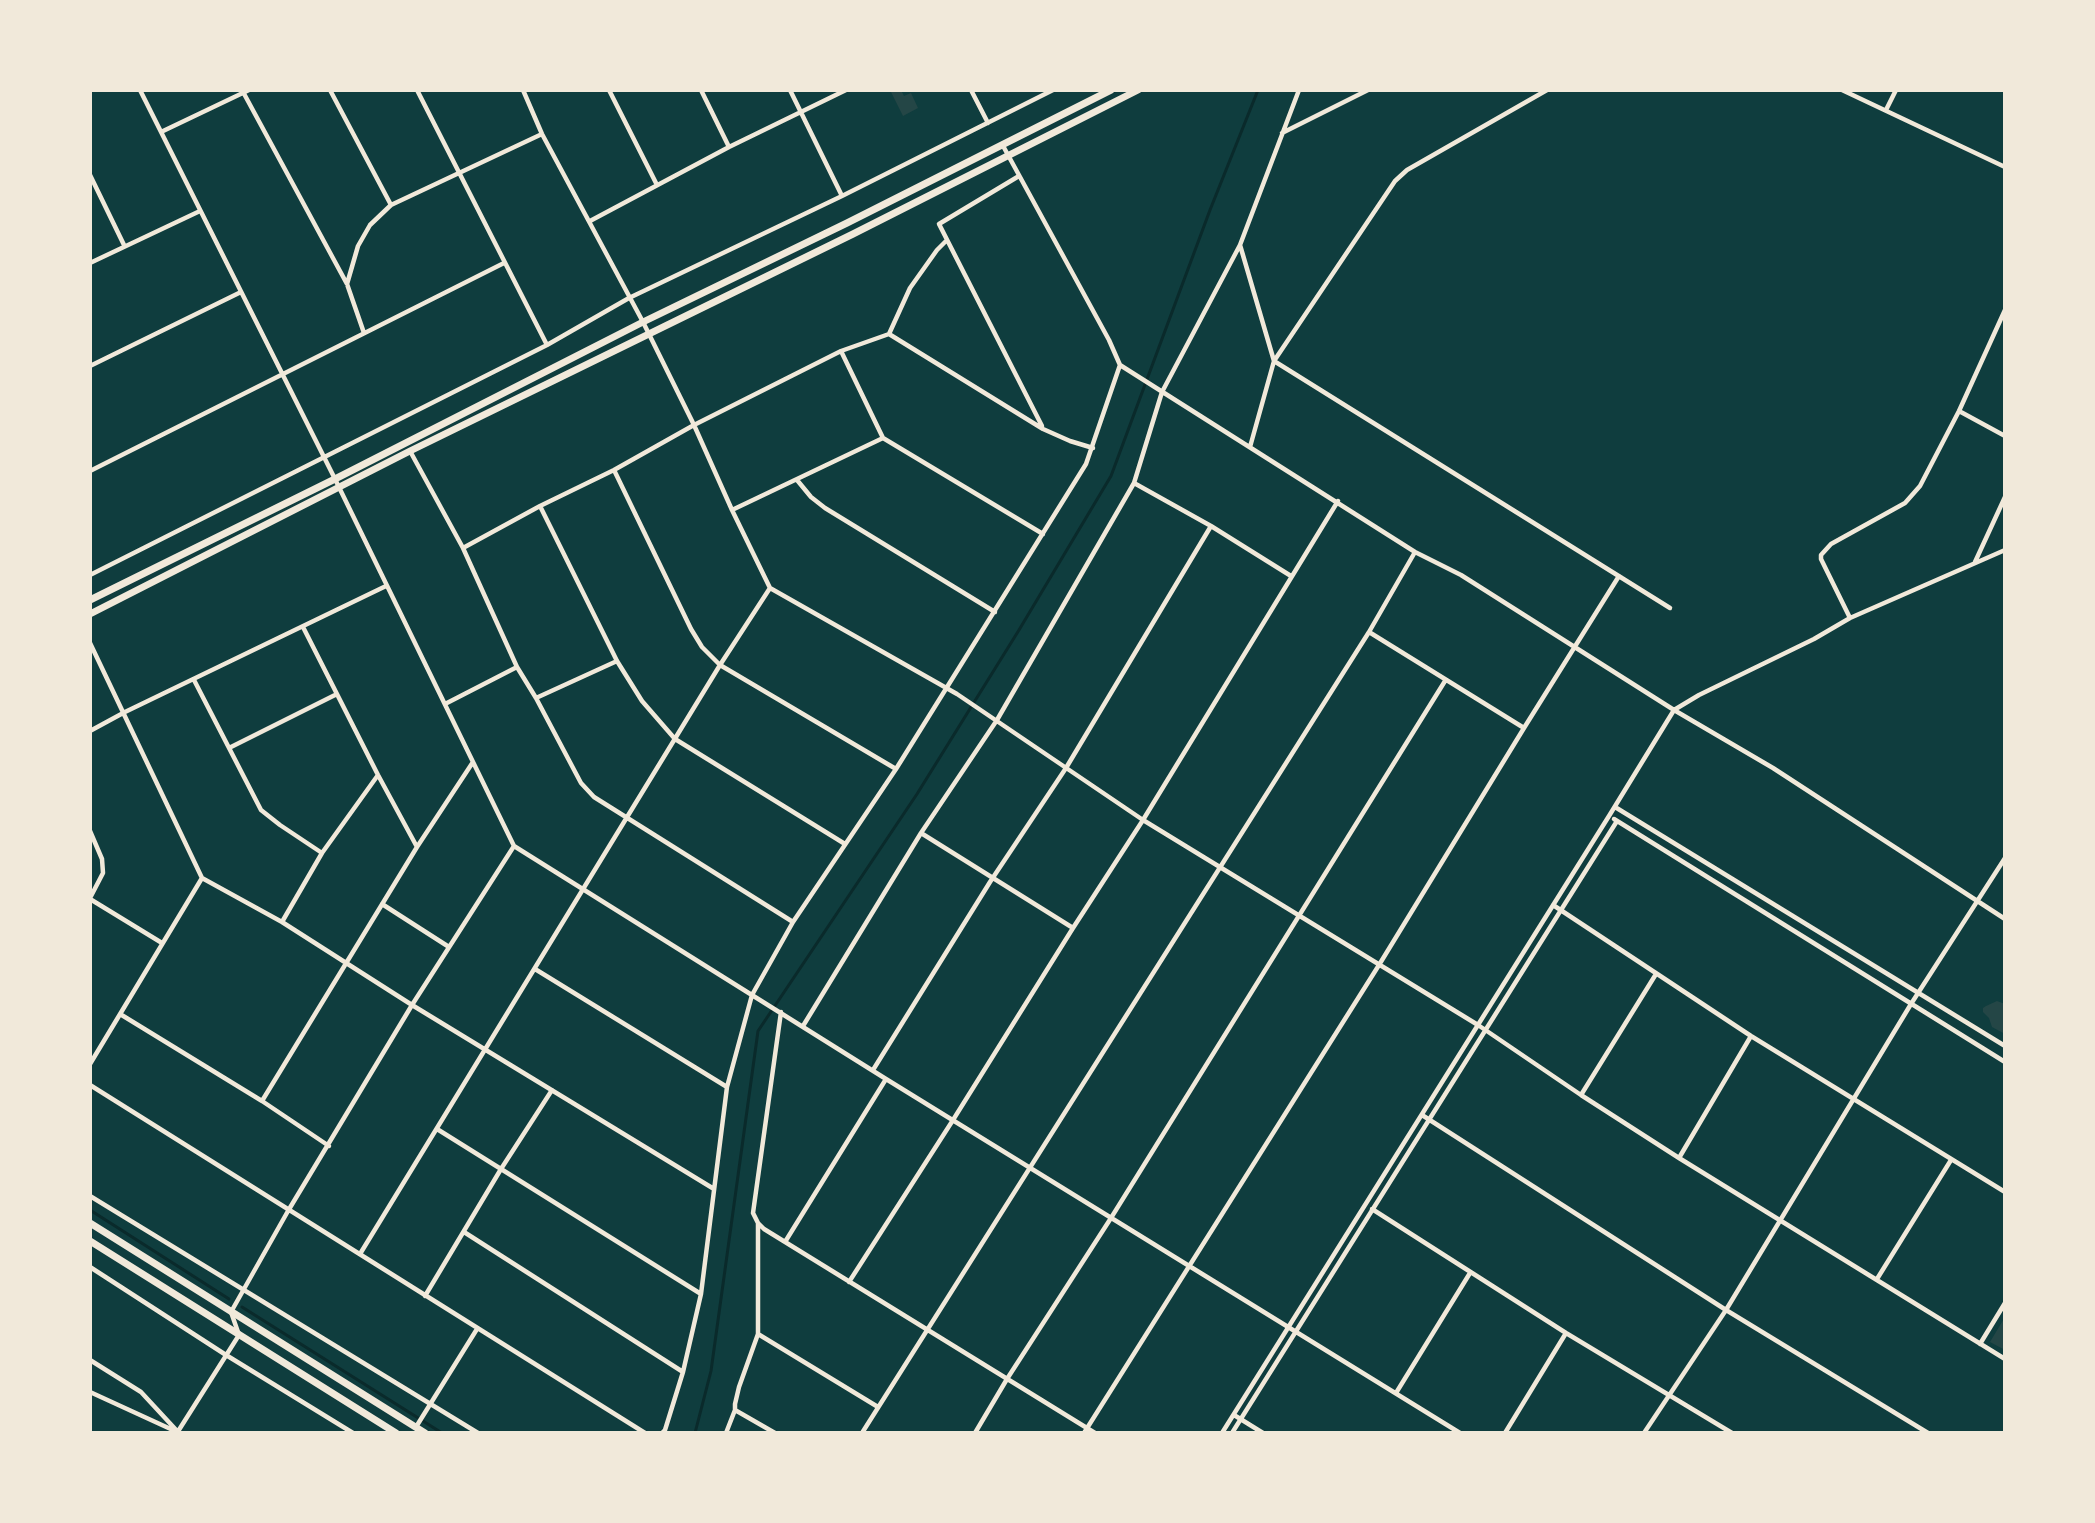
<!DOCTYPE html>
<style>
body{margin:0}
#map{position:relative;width:2095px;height:1523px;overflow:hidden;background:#0f3d3e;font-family:"IBM Plex Sans",sans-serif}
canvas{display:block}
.frame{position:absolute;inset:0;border:92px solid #f1e9da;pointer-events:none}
</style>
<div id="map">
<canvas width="2095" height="1523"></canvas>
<div class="frame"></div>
</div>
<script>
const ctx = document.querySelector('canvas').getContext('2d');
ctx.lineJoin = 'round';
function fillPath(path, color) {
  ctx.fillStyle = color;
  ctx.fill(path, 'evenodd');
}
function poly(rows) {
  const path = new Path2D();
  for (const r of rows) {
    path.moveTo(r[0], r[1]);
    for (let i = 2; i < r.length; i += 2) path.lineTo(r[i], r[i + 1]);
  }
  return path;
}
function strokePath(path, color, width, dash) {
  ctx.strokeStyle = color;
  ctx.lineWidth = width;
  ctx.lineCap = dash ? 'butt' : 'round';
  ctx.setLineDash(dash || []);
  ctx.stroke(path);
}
fillPath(poly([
 [890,90,901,90,904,96,911,93,918,108,903,116],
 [1997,1001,2005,1004,2005,1034,1992,1027,1989,1018,1983,1012,1983,1008,1986,1006],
 [2005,1317,2005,1350,1990,1342]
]), '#244646');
strokePath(poly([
 [90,1210,229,1299],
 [242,1307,442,1433],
 [695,1433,711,1371,758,1031,917,794,1019,630,1111,476,1210,210,1258,90]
]), '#0a2a2b', 3);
strokePath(poly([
 [140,90,335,479,514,846,886,1079,1460,1433],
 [242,90,347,284,364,333],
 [330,90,391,205],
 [417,90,547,345],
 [523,90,542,134,643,322,694,425,732,510,770,588,957,694,1143,820,1478,1025,1581,1095,1679,1158,2005,1359],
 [609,90,657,185],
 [701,90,729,147],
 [790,90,842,196],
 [971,90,988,123],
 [1547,90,1407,170,1395,181,1274,361,1670,608],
 [1842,90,2005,167],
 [1886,110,1896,90],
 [161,132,249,90],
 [1282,133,1368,90],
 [90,175,124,245],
 [1019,176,939,224,1042,426],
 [590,221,729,147,846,90],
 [947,240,937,250,910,288,889,334,1043,429,1070,441,1093,448],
 [1240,245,1274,361,1250,447],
 [90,263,200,211],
 [347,284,358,246,370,225,391,205,542,134],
 [841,351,883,438,1043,534],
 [1120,365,1415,552,1461,575,1674,710,1773,768,2005,919],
 [90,366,241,292],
 [1959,411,2005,436],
 [410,451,463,548,517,667,536,698,581,783,594,797,793,922],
 [614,470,691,629,702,647,720,665,896,769],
 [90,471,504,263],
 [797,480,811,497,825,508,995,612],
 [1134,483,1211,526,1291,576],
 [540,506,617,661,642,701,675,739,845,844],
 [732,510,883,438],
 [463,548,540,506,614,470,694,425,841,351,889,334],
 [1975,562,2005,497],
 [90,575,547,345,629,298,842,196,1053,90],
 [1850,618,1821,559,1821,555,1831,544,1905,503,1920,486,1959,411,2005,310],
 [303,627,378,775,417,847],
 [1369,632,1524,728],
 [90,643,202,878,282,922,412,1005,714,1189],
 [194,680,261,810,280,825,322,853],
 [536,698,617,661],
 [445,704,517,667],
 [90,731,125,712,386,586],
 [229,748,337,694],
 [1615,807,2005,1046],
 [1614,819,2005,1062],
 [90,831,102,859,103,873,90,898],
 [921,833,1073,928],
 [90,899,162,943],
 [382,904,449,947],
 [1553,905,1751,1036,2005,1192],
 [282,922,322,853,378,775],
 [535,969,727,1087],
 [781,1012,753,1213,758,1223,764,1229,1095,1433],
 [120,1014,262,1101],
 [803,1026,921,833,997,720,1134,483,1162,392,1240,245,1299,90],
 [90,1064,202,878],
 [873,1070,990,882,1066,768,1211,526],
 [90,1085,645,1433],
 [1581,1095,1656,974],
 [1422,1115,1726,1310,1928,1433],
 [437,1129,701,1294],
 [329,1146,262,1101,417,847,473,762],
 [1679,1158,1751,1036],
 [90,1196,478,1433],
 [1372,1209,1566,1333,1732,1433],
 [464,1232,683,1372],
 [785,1242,886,1079],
 [360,1254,720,665,770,588],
 [90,1267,226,1355,353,1433],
 [1877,1279,1951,1160],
 [849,1282,953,1120,1073,928,1143,820,1338,501],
 [425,1296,501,1169,552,1090],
 [758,1334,878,1407],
 [1980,1344,2005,1303],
 [90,1360,141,1392,178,1432],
 [90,1392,175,1431],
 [1396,1393,1470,1273],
 [735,1410,775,1433],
 [1234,1415,1263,1433],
 [416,1427,477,1329],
 [177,1433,239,1335,231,1312,288,1211,412,1005,514,846],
 [662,1433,665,1430,683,1372,701,1294,727,1087,752,995,793,922,896,769,1086,464,1120,365,1109,340,1002,144],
 [726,1433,735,1410,735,1404,739,1387,758,1334,758,1223],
 [862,1433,1369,632,1415,552],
 [975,1433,1007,1379,1111,1218,1445,681],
 [1084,1433,1379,965,1524,728,1619,576],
 [1222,1433,1609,816,1674,710,1699,695,1814,639,1850,618,2005,550],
 [1232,1433,1617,821],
 [1505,1433,1566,1333],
 [1644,1433,1726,1310,1911,1004,2005,858]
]), '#f1e9da', 4.5);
strokePath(poly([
 [90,600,335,479,643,322,847,223,1111,90],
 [90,614,410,451,853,234,1138,90],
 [90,1223,425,1433],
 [90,1241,396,1433]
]), '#f1e9da', 7);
</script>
